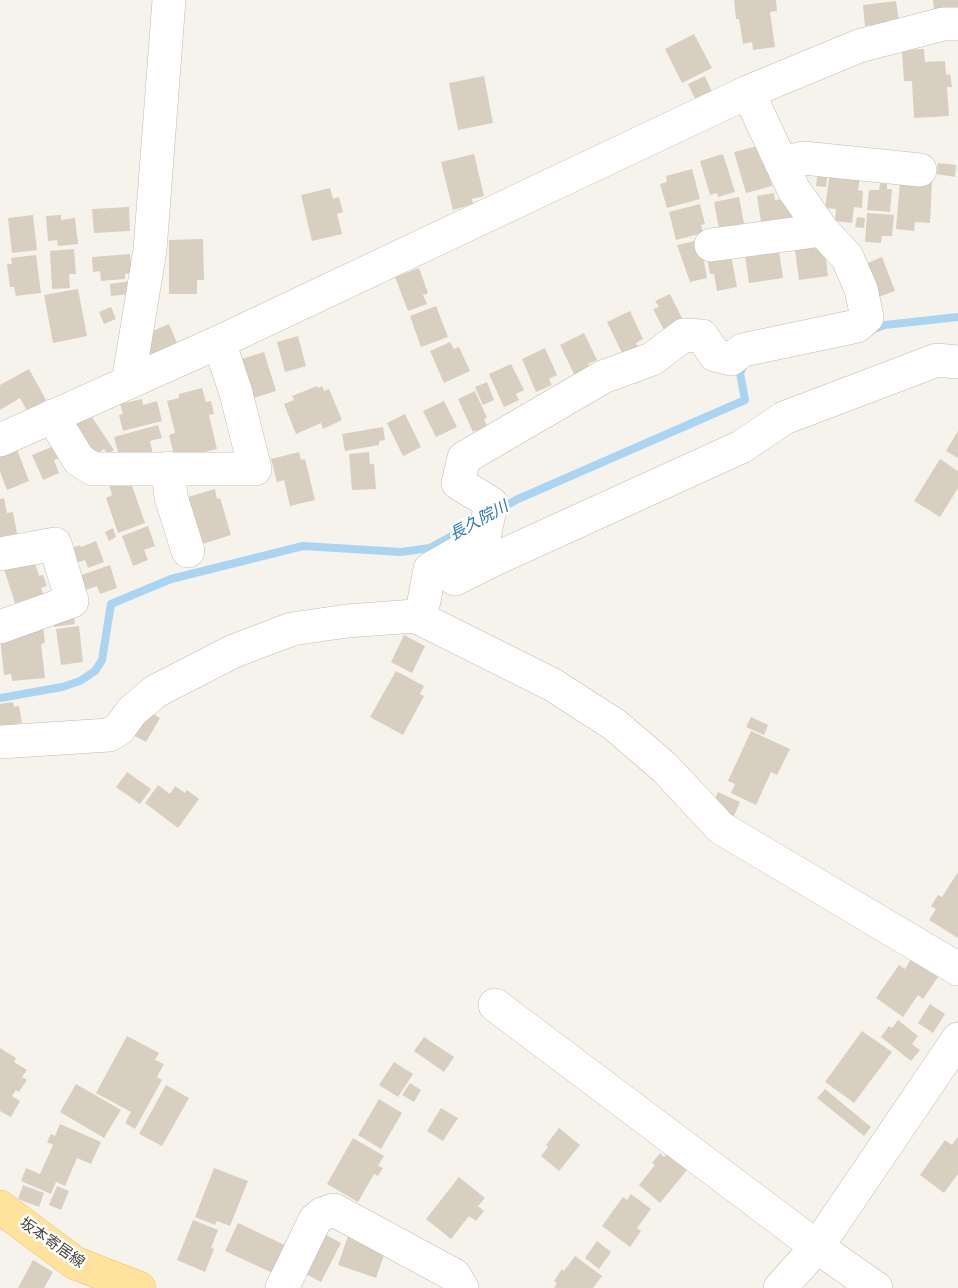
<!DOCTYPE html>
<meta charset="utf-8">
<style>
body{margin:0}
canvas{display:block;background:#f6f3ec}
</style>
<canvas width="958" height="1288"></canvas>
<script>
const ctx = document.querySelector('canvas').getContext('2d');
ctx.lineJoin = 'round';
function poly(rows) {
  const path = new Path2D();
  for (const r of rows) {
    path.moveTo(r[0], r[1]);
    for (let i = 2; i < r.length; i += 2) path.lineTo(r[i], r[i + 1]);
  }
  return path;
}
function strokePath(path, color, width, dash) {
  ctx.strokeStyle = color;
  ctx.lineWidth = width;
  ctx.lineCap = dash ? 'butt' : 'round';
  ctx.setLineDash(dash || []);
  ctx.stroke(path);
}
function fillPath(path, color) {
  ctx.fillStyle = color;
  ctx.fill(path, 'evenodd');
}
function label(font, color, halo, rows, align = 'center') {
  ctx.font = font + ' "Open Sans","Noto Sans JP",sans-serif';
  ctx.lineWidth = 5;
  ctx.setLineDash([]);
  ctx.textBaseline = 'middle';
  ctx.strokeStyle = halo;
  ctx.fillStyle = color;
  for (const [text, x, y, turn = 0] of rows) {
    ctx.save();
    ctx.translate(x, y);
    ctx.rotate((+turn || 0) * Math.PI / 180);
    ctx.textAlign = isNaN(turn) ? turn : align;
    if (halo) ctx.strokeText(text, 0, 0);
    ctx.fillText(text, 0, 0);
    ctx.restore();
  }
}
strokePath(poly([
 [871,330,885,325,958,317],
 [500,509,518,499,745,400,740,373,744,365],
 [0,698,62,687,80,681,95,671,102,660,111,604,171,579,303,546,401,552,430,548,479,521]
]), '#a9d4f2', 8);
fillPath(poly([
 [734,0,776,0,777,11,770,12,775,47,753,50,752,42,743,44,739,19,736,19],
 [933,0,958,0,958,8,934,10],
 [896,1,899,21,865,26,863,5],
 [694,34,712,68,682,83,665,49],
 [924,49,925,62,945,61,946,75,950,74,952,87,947,87,949,116,914,118,912,81,904,81,902,50],
 [484,76,493,123,458,130,449,83],
 [705,76,713,94,697,103,688,84],
 [757,146,761,160,765,159,772,186,746,193,734,152],
 [474,154,484,196,472,199,473,204,453,210,441,162],
 [723,154,735,192,718,197,717,193,710,195,700,161],
 [938,163,956,165,955,177,937,174],
 [692,169,700,199,667,208,660,184,667,182,666,176],
 [818,169,828,170,826,187,816,186],
 [830,171,861,171,858,190,863,191,862,208,854,207,852,223,835,221,836,209,825,208],
 [908,180,932,181,930,223,915,222,914,231,896,229,900,182],
 [880,183,887,184,887,189,892,189,890,212,867,210,869,190,879,190],
 [330,188,333,199,339,197,343,212,337,214,342,234,312,241,301,195],
 [774,193,775,200,790,198,794,222,762,228,757,196],
 [739,197,745,229,720,234,714,202],
 [700,204,705,224,701,225,703,233,676,240,669,212],
 [129,207,130,231,94,233,92,209],
 [867,213,894,215,892,236,882,236,881,243,865,242],
 [33,215,37,250,12,253,8,218],
 [61,215,61,220,75,218,78,244,58,246,57,240,48,241,46,216],
 [857,217,865,218,864,228,855,227],
 [203,239,204,280,197,280,197,294,169,294,169,240],
 [700,240,707,278,690,282,677,245],
 [824,245,828,276,799,280,795,250],
 [74,249,76,274,69,274,70,288,52,289,50,251],
 [730,250,737,287,717,291,714,274,710,274,707,258],
 [779,251,783,278,749,283,745,256],
 [130,254,132,273,125,274,125,279,101,281,100,271,93,272,92,257],
 [36,255,41,293,16,296,14,287,10,287,7,264,12,264,11,258],
 [882,257,895,291,873,299,860,266],
 [419,268,428,293,423,295,427,304,408,311,395,277],
 [130,281,131,294,111,296,110,284],
 [78,289,87,336,53,343,44,295],
 [670,294,684,322,665,332,653,309,659,307,655,301],
 [436,306,448,337,421,347,410,316],
 [111,307,116,319,104,324,99,312],
 [630,311,643,339,636,343,638,348,623,355,607,322],
 [169,324,177,343,151,355,146,344,148,333],
 [584,333,597,360,588,364,590,369,575,376,560,345],
 [298,336,306,366,285,372,277,342],
 [450,342,454,349,459,347,470,371,444,383,430,351],
 [545,348,557,375,549,379,552,385,536,392,522,359],
 [264,352,276,391,247,400,235,361],
 [511,364,524,390,516,394,519,400,504,407,489,374],
 [29,369,46,400,27,411,20,398,0,410,0,385],
 [487,382,494,400,483,405,475,387],
 [317,386,318,388,322,386,324,391,329,389,342,420,323,429,321,423,296,434,284,404,294,400,292,396],
 [202,388,206,402,211,401,214,414,209,415,217,449,175,459,169,435,175,433,167,401,179,398,179,394],
 [475,391,487,418,484,419,489,430,478,435,476,430,473,432,458,399],
 [142,399,143,405,157,401,162,421,123,431,119,415,123,414,120,404],
 [444,401,457,427,436,437,423,411],
 [90,414,114,450,108,454,104,449,96,455,92,448,88,451,72,427],
 [405,414,421,447,403,456,387,423],
 [158,425,162,438,150,441,153,455,119,456,114,437],
 [383,427,385,440,379,441,379,445,345,451,342,434],
 [958,431,958,458,946,451],
 [54,446,59,458,54,460,59,473,43,480,32,455],
 [16,447,29,481,7,490,0,472,0,454],
 [299,452,301,460,305,459,315,500,290,506,284,480,277,482,271,459],
 [369,452,370,464,374,464,376,489,352,490,349,454],
 [940,459,958,471,958,488,940,517,914,501],
 [129,477,145,523,118,533,106,498,112,495,109,484],
 [215,489,217,499,220,498,231,535,199,545,185,498],
 [4,498,7,513,13,512,18,538,0,541,0,499],
 [148,526,155,546,144,550,148,560,133,566,122,536],
 [113,528,116,537,109,541,105,532],
 [96,541,104,562,88,568,85,560,73,564,67,550,80,545,81,547],
 [32,554,39,576,43,575,47,586,41,588,45,599,25,605,23,601,15,603,4,569],
 [110,565,117,588,100,594,97,586,83,591,79,576],
 [73,609,75,624,54,627,52,613],
 [43,624,45,643,41,644,45,678,12,681,11,674,4,675,0,638],
 [79,626,83,662,61,665,56,629],
 [404,635,425,646,412,673,391,662],
 [396,671,424,686,420,694,424,696,403,735,370,717],
 [13,702,14,707,19,706,22,723,0,726,0,704],
 [147,710,160,718,146,742,133,735],
 [751,717,768,725,764,735,746,727],
 [751,731,790,749,777,775,771,772,756,805,731,793,735,784,728,781],
 [127,772,151,789,140,804,116,787],
 [158,785,170,794,175,786,185,793,187,790,199,799,178,828,145,803],
 [718,792,740,802,734,816,712,806],
 [958,872,958,938,929,920,936,909,931,906,938,895,942,897],
 [911,959,938,977,923,999,918,995,903,1017,876,998,899,965,905,969],
 [930,1004,945,1014,933,1033,918,1023],
 [898,1020,918,1036,912,1044,920,1050,911,1061,881,1037,889,1026,892,1028],
 [862,1031,892,1052,854,1103,825,1082],
 [127,1036,159,1053,155,1060,164,1064,157,1077,162,1080,135,1129,125,1123,131,1112,96,1093],
 [424,1037,454,1057,444,1072,414,1051],
 [0,1048,16,1058,14,1062,27,1070,22,1077,27,1080,19,1092,16,1090,12,1096,20,1101,11,1117,0,1111],
 [394,1062,413,1074,398,1097,379,1085],
 [410,1083,421,1090,414,1102,402,1095],
 [76,1084,121,1110,104,1138,60,1112],
 [166,1085,189,1098,162,1146,139,1134],
 [825,1089,871,1127,864,1136,817,1098],
 [379,1099,402,1113,381,1149,358,1135],
 [441,1108,458,1118,443,1141,427,1131],
 [60,1124,101,1142,91,1164,77,1158,65,1186,56,1182,51,1194,21,1181,26,1168,40,1174,53,1145,47,1142,51,1134,55,1136],
 [559,1128,580,1145,559,1171,541,1156,548,1147,546,1145],
 [958,1137,958,1174,944,1193,920,1175,945,1140,952,1145],
 [353,1138,384,1156,378,1166,383,1168,378,1176,374,1174,358,1202,327,1184],
 [660,1153,664,1157,667,1154,687,1170,660,1203,639,1185,655,1165,652,1163],
 [214,1168,248,1181,230,1226,217,1221,215,1225,195,1217],
 [459,1177,485,1198,478,1206,484,1211,476,1221,469,1216,451,1239,426,1219],
 [23,1185,44,1193,39,1207,18,1199],
 [57,1186,69,1191,61,1210,49,1205],
 [631,1194,651,1209,637,1228,641,1231,630,1247,602,1226,623,1197,627,1200],
 [193,1220,218,1230,211,1248,214,1249,205,1272,177,1260],
 [238,1223,289,1247,277,1275,225,1251],
 [319,1231,341,1243,321,1282,298,1270],
 [348,1236,386,1249,376,1278,338,1265],
 [597,1241,611,1252,599,1269,585,1258],
 [575,1256,602,1276,593,1288,554,1288,557,1283,554,1281,562,1269,564,1271],
 [33,1260,53,1272,44,1288,18,1288]
]), '#d8cfc1');
const minor = poly([
 [781,163,803,158,920,170],
 [711,245,822,230],
 [128,383,150,250,169,0],
 [52,416,79,460,93,469,255,469,236,393,219,342],
 [0,440,219,342,748,92,859,46,943,24,958,24],
 [168,468,171,497,188,551],
 [0,554,55,544,72,601,0,627],
 [455,579,495,559,741,447,784,418,937,360,958,362],
 [424,601,430,569,484,538,491,503,458,483,464,458,603,377,652,359,684,335,702,336,715,355,731,359,743,350,857,326,867,317,861,289,847,257,822,230,794,190,748,92],
 [0,742,109,735,119,729,132,711,156,691,234,651,292,629,347,621,415,616,553,685,615,725,665,768,721,828,958,969],
 [495,1005,817,1247,876,1288],
 [282,1288,315,1220,322,1214,334,1210,454,1275,462,1288],
 [780,1288,817,1247,958,1039]
]);
const major = poly([
 [0,1207,75,1263,139,1288]
]);
strokePath(minor, '#c2bbae', 34);
strokePath(major, '#e6c16a', 34);
strokePath(minor, '#fff', 33);
strokePath(major, '#ffe39c', 33);
label('15px', '#4b4439', '#fff', [
 ["坂本寄居線",52,1243,35]
]);
label('italic 16px', '#2e7ab2', '#fff', [
 ["長久院川",479,521,-29]
]);
</script>
